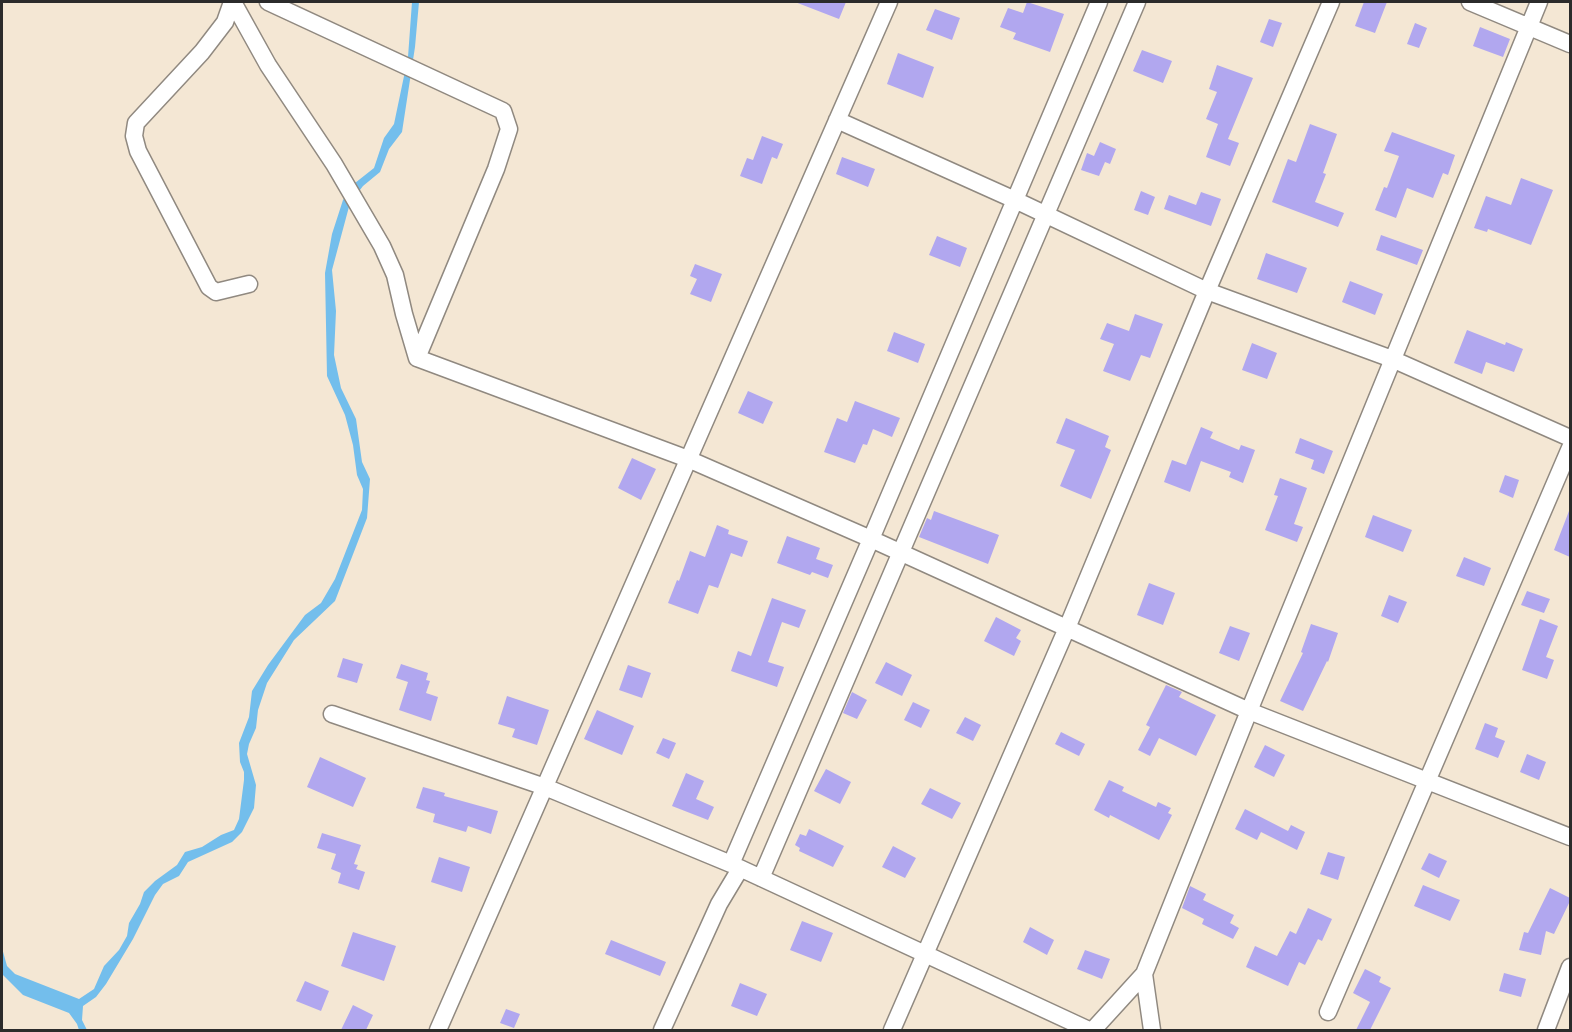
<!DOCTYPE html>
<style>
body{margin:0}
#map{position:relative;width:1572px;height:1032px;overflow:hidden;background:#f4e7d4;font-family:"Indie Flower",sans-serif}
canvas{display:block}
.frame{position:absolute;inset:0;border:3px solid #2b2b2b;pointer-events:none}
</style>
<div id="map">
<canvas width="1572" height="1032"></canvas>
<div class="frame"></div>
</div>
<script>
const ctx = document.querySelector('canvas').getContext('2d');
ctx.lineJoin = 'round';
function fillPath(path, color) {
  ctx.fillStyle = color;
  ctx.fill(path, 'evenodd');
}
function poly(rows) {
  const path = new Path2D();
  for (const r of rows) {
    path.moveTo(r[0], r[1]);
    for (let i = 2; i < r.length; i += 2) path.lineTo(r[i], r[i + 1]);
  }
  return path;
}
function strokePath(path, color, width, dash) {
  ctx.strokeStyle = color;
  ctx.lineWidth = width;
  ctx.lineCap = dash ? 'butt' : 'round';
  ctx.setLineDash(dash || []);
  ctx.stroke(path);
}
fillPath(poly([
 [412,2,419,2,415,47,402,132,389,149,380,172,363,186,350,203,332,270,336,311,334,355,341,388,356,419,362,462,370,479,367,518,335,601,294,640,267,683,258,710,256,728,249,744,247,754,256,785,254,808,242,832,232,842,188,862,179,876,163,884,155,895,133,939,106,984,96,997,83,1006,82,1020,87,1030,79,1030,77,1024,69,1013,23,995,2,974,2,948,7,966,15,974,79,999,94,989,104,966,119,950,127,936,129,923,140,904,144,892,155,881,177,865,185,852,202,847,221,835,234,830,239,819,244,780,244,772,240,762,239,743,249,717,252,691,268,665,305,615,321,603,335,579,362,510,363,489,357,475,353,445,345,415,327,376,325,273,332,234,343,200,355,183,374,168,384,138,394,124,408,57]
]), '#73beec');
fillPath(poly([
 [795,2,846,2,839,19],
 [1027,2,1064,14,1050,52,1013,39,1016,33,1000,27,1008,8,1023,13],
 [1364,2,1387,2,1375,33,1355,26],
 [935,9,960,18,952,40,926,30],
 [1269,19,1282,23,1273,47,1260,42],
 [1415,23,1427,28,1419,48,1407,44],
 [1480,27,1510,39,1503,57,1473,46],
 [1142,50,1172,61,1163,83,1133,71],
 [898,53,934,67,923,98,887,84],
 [1217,65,1253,78,1228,139,1239,143,1230,166,1206,157,1218,124,1206,119,1217,92,1209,89],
 [1310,124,1337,134,1323,173,1326,174,1315,202,1344,213,1338,227,1272,202,1288,159,1296,162],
 [1392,132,1455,155,1448,175,1443,173,1433,198,1407,188,1396,218,1375,210,1384,187,1387,188,1399,156,1384,151],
 [762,136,783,144,777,159,772,157,762,184,740,176,747,158,753,160],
 [1100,142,1116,149,1110,164,1105,162,1099,176,1081,170,1087,153,1094,156],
 [842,157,875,169,868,187,836,174],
 [1521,178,1553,190,1531,245,1488,229,1487,232,1474,228,1486,196,1511,205],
 [1141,191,1155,197,1148,215,1134,210],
 [1201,192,1221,199,1211,226,1164,209,1169,195,1196,205],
 [1381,235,1423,250,1417,265,1376,250],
 [937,236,967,248,960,267,929,255],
 [1266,253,1307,268,1297,293,1257,279],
 [695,264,722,274,711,302,690,294,697,279,690,276],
 [1350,281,1383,294,1375,315,1342,302],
 [1135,314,1163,324,1150,358,1141,355,1130,381,1103,371,1114,344,1100,339,1107,323,1129,331],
 [1467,330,1505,345,1506,342,1523,349,1514,372,1486,362,1482,374,1454,363],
 [894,332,925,344,918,363,887,351],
 [1252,343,1277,353,1267,379,1242,370],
 [748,391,773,402,763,424,738,413],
 [855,401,900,418,892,437,873,429,867,445,863,444,855,463,824,452,837,418,847,422],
 [1066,418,1109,436,1105,447,1111,450,1091,499,1060,486,1075,450,1056,443],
 [1201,427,1213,432,1210,438,1239,450,1241,445,1255,450,1243,483,1229,477,1231,472,1201,461,1190,492,1164,482,1172,460,1186,465],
 [1300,438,1333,451,1324,474,1311,469,1314,460,1295,453],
 [632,458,656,469,641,500,618,488],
 [1505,475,1519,480,1513,498,1499,492],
 [1280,478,1307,488,1294,524,1303,527,1297,542,1265,530,1278,496,1274,495],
 [934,511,999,535,988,564,919,537,927,518,931,520],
 [1569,511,1570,511,1570,557,1554,550],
 [1373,515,1412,530,1403,552,1365,537],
 [717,525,729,530,728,534,748,541,742,557,731,553,718,588,709,585,698,614,668,603,677,580,679,581,690,551,705,557],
 [787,536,820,548,816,559,833,565,828,578,812,572,810,575,777,563],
 [1464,557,1491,568,1484,586,1456,576],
 [1149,583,1175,593,1163,625,1137,615],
 [1527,591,1550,599,1544,613,1521,605],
 [1389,595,1407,602,1398,623,1381,616],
 [772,598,806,610,799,628,782,622,768,662,784,667,777,687,731,671,738,651,751,656],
 [996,617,1021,630,1016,638,1021,641,1014,656,984,641],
 [1540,619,1558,626,1546,657,1554,660,1547,679,1522,670],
 [1311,624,1338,633,1328,662,1327,661,1303,711,1280,701,1303,653,1301,652],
 [1230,626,1250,633,1239,661,1219,653],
 [343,658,363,664,357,683,337,677],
 [886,662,912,675,902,696,875,683],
 [401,664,428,673,426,680,430,681,426,693,438,697,431,721,399,710,408,682,396,678],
 [628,665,651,673,642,698,619,690],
 [1166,685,1182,692,1179,697,1216,715,1196,756,1159,738,1150,756,1138,750,1150,727,1146,725],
 [852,692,867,700,857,719,843,713],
 [507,696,549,710,537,745,512,737,515,729,498,724],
 [913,702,930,710,921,728,904,720],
 [597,710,634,726,622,755,584,739],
 [965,717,981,725,973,741,956,733],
 [1485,723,1498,728,1495,737,1505,741,1498,758,1475,749],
 [1061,732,1085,744,1079,756,1055,744],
 [663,738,676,743,669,759,656,753],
 [1265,745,1285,755,1274,777,1254,767],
 [1527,754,1546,762,1539,780,1520,772],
 [320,757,366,778,353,807,307,787],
 [826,769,851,782,840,804,814,791],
 [686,773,704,781,696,799,714,807,708,820,672,806],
 [1109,780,1124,787,1122,791,1156,807,1158,802,1171,808,1168,813,1172,815,1159,840,1110,815,1109,818,1094,810],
 [423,787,445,793,444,796,498,811,491,834,468,826,466,832,433,822,435,814,416,808],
 [930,788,961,803,952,819,921,804],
 [1245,809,1288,831,1291,825,1305,832,1297,850,1261,832,1257,840,1235,829],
 [809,829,844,846,833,867,799,851,800,848,795,845,800,834,806,836],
 [322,833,361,845,354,864,358,865,356,869,365,872,359,890,338,883,341,873,331,869,336,854,317,848],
 [893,846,916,858,905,878,882,867],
 [1328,852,1345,857,1338,880,1320,874],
 [1429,853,1447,861,1439,878,1421,869],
 [439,857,470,867,462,892,431,882],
 [1423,885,1460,900,1450,921,1414,906],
 [1190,886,1206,894,1203,900,1234,915,1230,923,1239,928,1233,939,1202,924,1204,919,1182,908],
 [1550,888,1570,898,1570,901,1554,934,1546,931,1541,955,1519,950,1524,932,1528,933],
 [1308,908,1332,919,1322,941,1318,939,1305,965,1299,962,1288,986,1246,967,1255,946,1277,956,1290,931,1296,934],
 [802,921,833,933,821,962,790,950],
 [1030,927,1054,940,1047,955,1023,942],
 [353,932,396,946,384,981,341,966],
 [611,940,666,962,660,976,605,954],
 [1085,950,1110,959,1102,979,1077,969],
 [1365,969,1381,977,1379,982,1391,988,1370,1030,1356,1030,1370,1002,1353,993],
 [1504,973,1526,979,1521,997,1499,991],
 [305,981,329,991,321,1011,296,1001],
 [740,983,767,994,757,1016,731,1006],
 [353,1005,373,1015,366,1030,341,1030],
 [506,1009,520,1014,514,1028,500,1023]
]), '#b1a7ef');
const street = poly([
 [232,2,225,22,202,52,136,123,134,136,138,151,209,287,216,292,249,284],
 [233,2,268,65,334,164,382,246,395,275,404,314,417,358,688,459,871,539,1249,711,1570,837],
 [268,2,503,111,509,129,496,169,417,358],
 [1470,2,1570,44],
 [837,120,1015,200,1207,291,1392,359,1570,438],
 [332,714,545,787,731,864,1089,1030],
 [731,864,871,539,1099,2],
 [761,878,1137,2],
 [1144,974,1152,1030],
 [1328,1012,1570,448],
 [438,1030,889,2],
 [662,1030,719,904,740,869],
 [892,1030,1067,628,1207,291,1331,2],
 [1093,1030,1144,974,1249,711,1539,2],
 [1546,1030,1570,967]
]);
strokePath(street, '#908980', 19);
strokePath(street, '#fff', 16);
</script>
